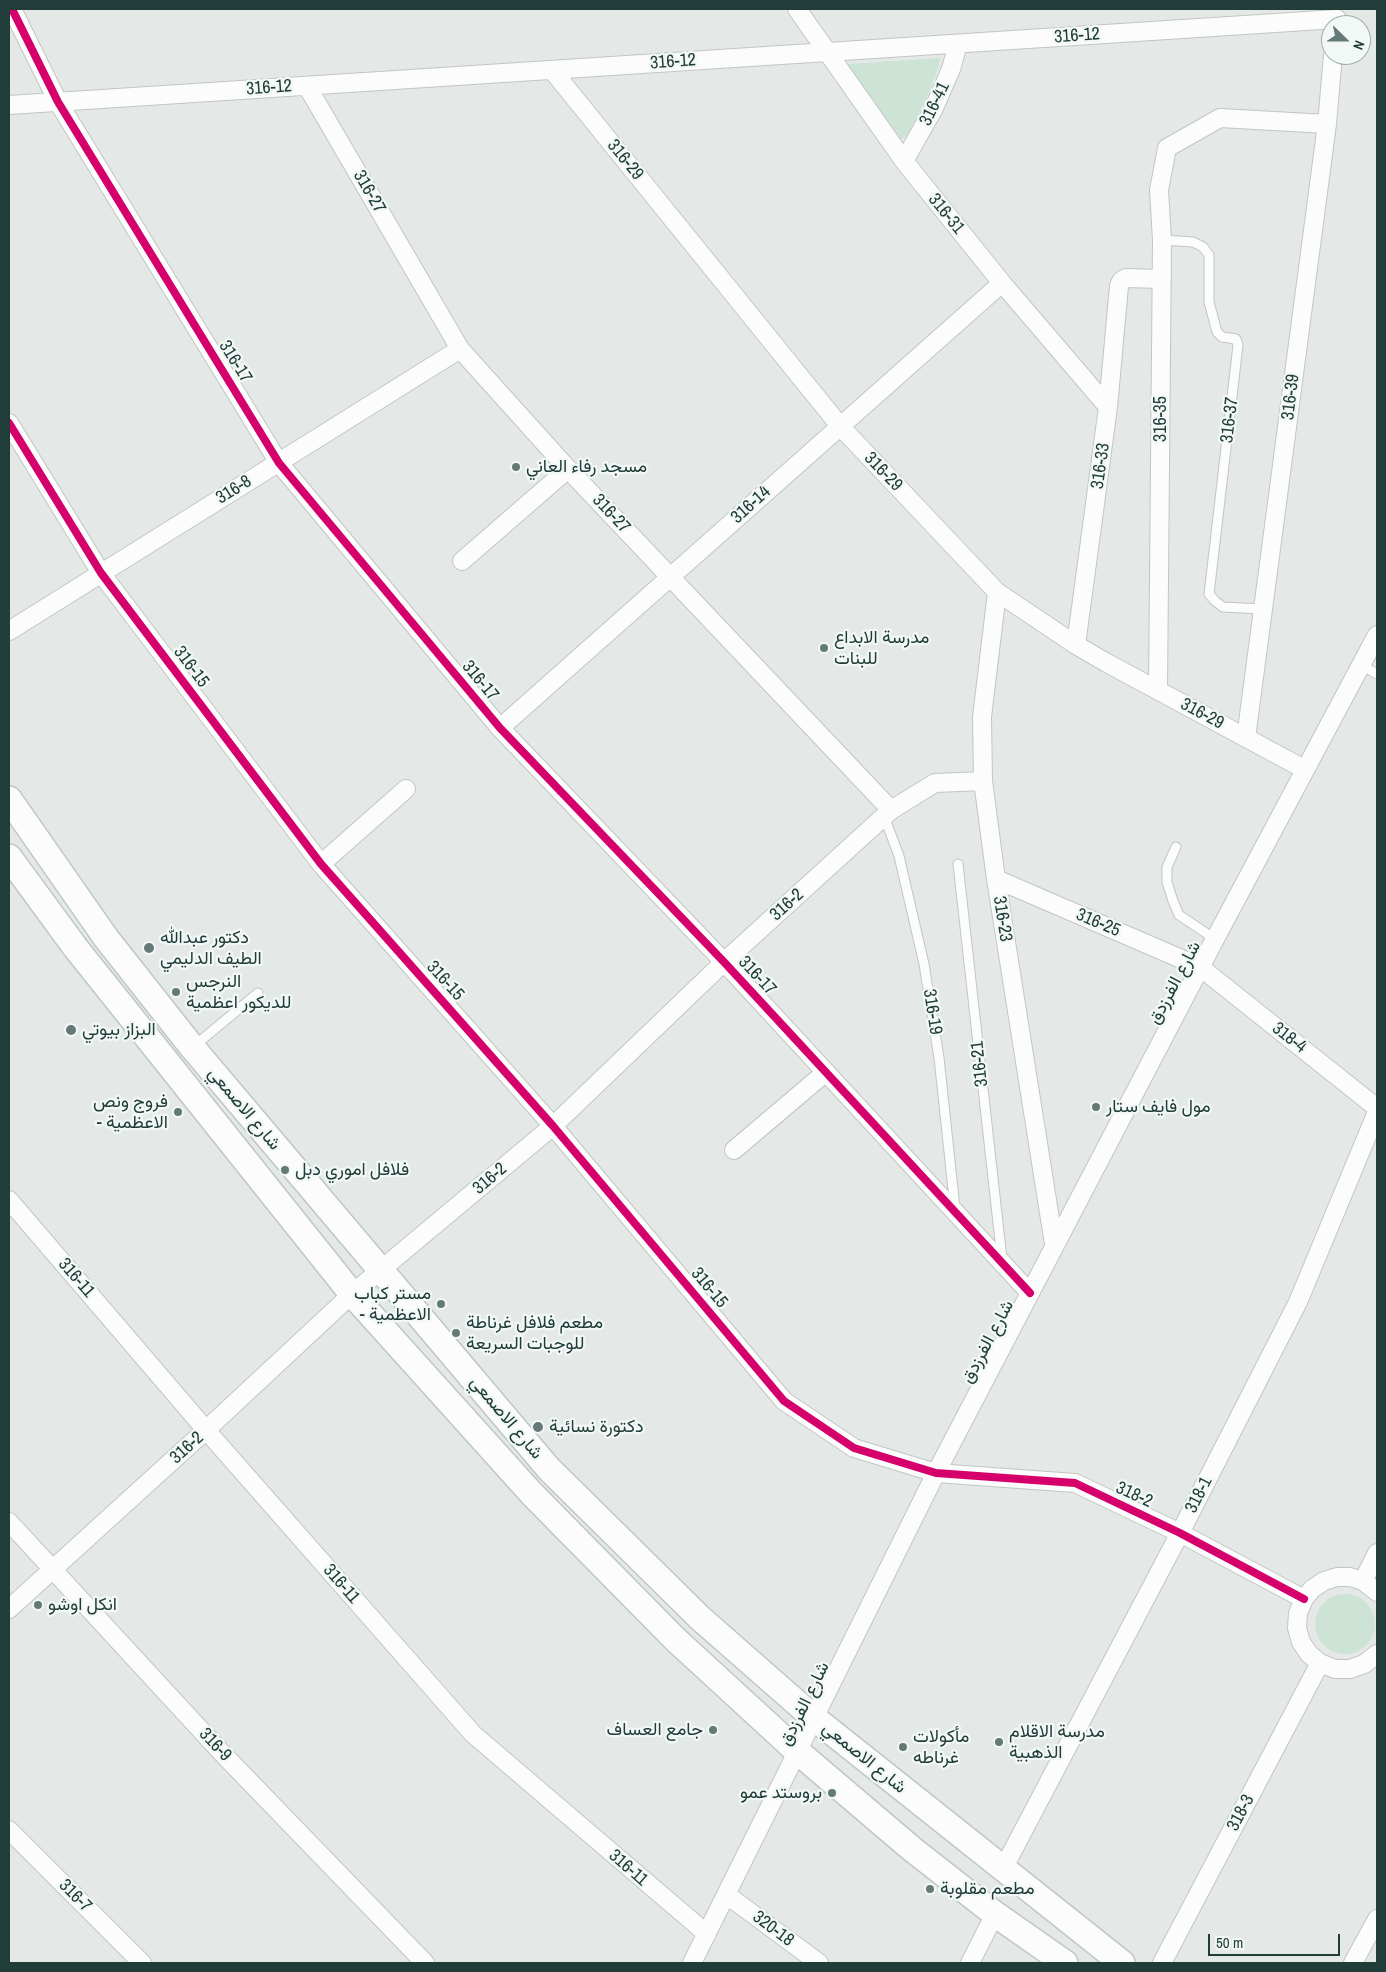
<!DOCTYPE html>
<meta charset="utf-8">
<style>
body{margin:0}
#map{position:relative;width:1386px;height:1972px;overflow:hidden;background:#e4e9e7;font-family:"Archivo Narrow",sans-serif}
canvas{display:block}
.frame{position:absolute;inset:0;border:10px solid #213d39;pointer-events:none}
.north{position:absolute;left:1321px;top:15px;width:50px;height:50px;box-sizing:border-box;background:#f2f8f6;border:1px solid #9eadaa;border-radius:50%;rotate:112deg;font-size:14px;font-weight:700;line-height:20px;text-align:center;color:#213d39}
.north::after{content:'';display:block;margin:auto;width:18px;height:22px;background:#657976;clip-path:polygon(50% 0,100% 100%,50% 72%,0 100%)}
.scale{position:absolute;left:1208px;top:1934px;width:132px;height:22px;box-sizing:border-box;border:2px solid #213d39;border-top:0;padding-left:6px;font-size:15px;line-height:18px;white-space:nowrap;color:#213d39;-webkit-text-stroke:4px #f2f8f6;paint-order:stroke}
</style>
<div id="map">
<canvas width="1386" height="1972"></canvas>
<div class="frame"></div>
<div class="north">N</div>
<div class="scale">50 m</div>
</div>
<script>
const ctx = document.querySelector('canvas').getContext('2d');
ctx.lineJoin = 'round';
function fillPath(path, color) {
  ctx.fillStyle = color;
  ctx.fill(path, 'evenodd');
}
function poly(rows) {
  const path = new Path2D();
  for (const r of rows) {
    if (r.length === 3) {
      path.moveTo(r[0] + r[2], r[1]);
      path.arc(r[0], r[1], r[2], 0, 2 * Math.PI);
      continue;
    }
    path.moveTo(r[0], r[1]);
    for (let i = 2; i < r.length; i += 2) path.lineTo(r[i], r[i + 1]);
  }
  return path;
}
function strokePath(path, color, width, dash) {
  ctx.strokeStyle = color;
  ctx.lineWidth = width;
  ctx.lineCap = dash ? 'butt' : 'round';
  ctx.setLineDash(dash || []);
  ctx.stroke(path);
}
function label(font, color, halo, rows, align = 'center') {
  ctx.font = font + ' "Archivo Narrow",Vazirmatn,sans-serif';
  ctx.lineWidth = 4.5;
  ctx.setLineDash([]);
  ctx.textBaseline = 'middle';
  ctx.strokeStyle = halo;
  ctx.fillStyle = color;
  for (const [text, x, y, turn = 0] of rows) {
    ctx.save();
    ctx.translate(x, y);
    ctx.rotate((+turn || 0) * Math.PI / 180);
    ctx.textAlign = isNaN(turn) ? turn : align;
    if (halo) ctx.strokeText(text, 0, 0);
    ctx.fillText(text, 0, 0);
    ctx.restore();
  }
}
fillPath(poly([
 [940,58,938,68,926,100,907,135,900,140,847,64],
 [1345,1624,30]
]), '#cce3d5');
const lane = poly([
 [1162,240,1193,242,1203,247,1209,255,1209,302,1217,332,1222,337,1236,339,1238,345,1209,594,1215,601,1223,607,1263,609],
 [1361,665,1377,674],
 [884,816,899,856,924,964,939,1058,955,1208],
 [1176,847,1167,867,1167,882,1173,901,1179,915,1215,939],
 [958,864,1002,1259],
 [193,1047,258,993]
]);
const street = poly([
 [12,9,58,102,279,463,500,728,724,962,1030,1293],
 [797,9,904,161,1002,283,1108,407],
 [552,70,840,426,997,592,1076,645,1107,663,1304,769],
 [307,86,460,349,568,469,891,810],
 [9,105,1337,19],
 [904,161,934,108,951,69,958,44],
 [9,423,101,573,321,864,553,1126,784,1401,854,1448,936,1473,1075,1483,1180,1533,1304,1599],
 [462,561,568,469],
 [997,592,982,717,983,781,996,879,1054,1244],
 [9,631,460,349],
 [1076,645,1108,407,1119,286,1121,281,1126,278,1162,279],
 [1158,691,1162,240,1159,190,1167,148,1220,118,1327,124],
 [500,728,1002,283],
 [1246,738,1327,124,1333,55],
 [321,864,406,789],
 [996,879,1200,967,1377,1108],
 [734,1150,826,1072],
 [9,1200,206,1430,473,1734,707,1934],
 [9,1522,221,1752,425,1963],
 [1363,1581,1377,1553],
 [1377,1592,1363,1581,1350,1577,1337,1577,1324,1581,1312,1589,1304,1599,1298,1613,1297,1628,1301,1642,1309,1654,1320,1663,1335,1669,1350,1669,1364,1664,1377,1654],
 [9,1609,206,1430,352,1294,553,1126,724,962,891,810,935,783,983,781],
 [9,1830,142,1963],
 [1003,1869,1180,1533,1298,1302,1377,1112],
 [727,1895,819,1963],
 [692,1963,936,1473,1215,939,1377,635],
 [970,1963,995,1914],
 [1162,1963,1320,1663],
 [1353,1963,1377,1919]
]);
const secondary = poly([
 [9,799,106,938,192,1047,549,1469,700,1618,814,1718,1122,1963],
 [9,857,75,947,352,1294,532,1494,675,1639,798,1752,912,1849,995,1914,1065,1963]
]);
strokePath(lane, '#c1c6c4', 11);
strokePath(street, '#c1c6c4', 20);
strokePath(secondary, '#bfc7c5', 28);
strokePath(lane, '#fbfcfb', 9);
strokePath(street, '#fbfcfb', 18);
strokePath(secondary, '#fbfcfb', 25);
strokePath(poly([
 [12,9,58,102,279,463,500,728,724,962,1030,1293],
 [9,423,101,573,321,864,553,1126,784,1401,854,1448,936,1473,1075,1483,1180,1533,1304,1599]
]), '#d6006c', 8);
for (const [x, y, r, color] of [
 [516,467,5,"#657976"],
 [824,648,5,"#657976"],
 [149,948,6,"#657976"],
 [176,992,5,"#657976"],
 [71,1030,6,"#657976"],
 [1096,1107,5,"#657976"],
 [178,1112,5,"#657976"],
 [285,1170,5,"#657976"],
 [441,1304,5,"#657976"],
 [456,1333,5,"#657976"],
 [538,1427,6,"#657976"],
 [38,1605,5,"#657976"],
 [713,1730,5,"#657976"],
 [999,1742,5,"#657976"],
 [903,1747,5,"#657976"],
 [832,1793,5,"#657976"],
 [930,1889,5,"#657976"]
]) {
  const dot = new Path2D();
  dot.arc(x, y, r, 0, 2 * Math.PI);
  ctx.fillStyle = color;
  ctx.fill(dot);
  strokePath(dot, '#f2f8f6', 2);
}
label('18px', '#213d39', '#f2f8f6', [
 ["316-12",1077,36,-4],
 ["316-12",673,62,-4],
 ["316-12",269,88,-4],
 ["316-41",935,104,-64],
 ["316-29",625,160,51],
 ["316-27",369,192,60],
 ["316-31",946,214,51],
 ["316-17",235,362,58],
 ["316-39",1291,397,-83],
 ["316-35",1161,419,-90],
 ["316-37",1230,420,-83],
 ["316-33",1101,466,-82],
 ["316-29",883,472,46],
 ["316-8",234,490,-32],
 ["316-14",751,505,-42],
 ["316-27",611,514,47],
 ["316-15",191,667,53],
 ["316-17",480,681,50],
 ["316-29",1202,714,28],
 ["316-2",787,905,-42],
 ["316-23",1002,919,81],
 ["316-25",1098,923,23],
 ["316-17",757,976,47],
 ["316-15",445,981,48],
 ["شارع الفرزدق",1175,983,-62],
 ["316-19",932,1012,81],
 ["318-4",1289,1038,38],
 ["316-21",980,1064,-96],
 ["شارع الاصمعي",244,1109,50],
 ["316-2",490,1179,-40],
 ["316-11",76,1278,49],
 ["316-15",709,1288,50],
 ["شارع الفرزدق",988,1342,-62],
 ["شارع الاصمعي",506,1418,50],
 ["316-2",187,1448,-42],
 ["318-2",1134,1495,25],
 ["318-1",1199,1495,-63],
 ["316-11",341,1584,49],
 ["شارع الفرزدق",805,1704,-64],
 ["316-9",215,1745,47],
 ["شارع الاصمعي",864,1758,39],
 ["318-3",1241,1813,-62],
 ["316-11",628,1868,41],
 ["316-7",75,1896,45],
 ["320-18",773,1929,37]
]);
label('18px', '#213d39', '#f2f8f6', [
 ["مسجد رفاء العاني",526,467],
 ["مدرسة الابداع",834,638],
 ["للبنات",834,659],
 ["دكتور عبدالله",160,938],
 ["الطيف الدليمي",160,959],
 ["النرجس",186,982],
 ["للديكور اعظمية",186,1003],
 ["البزاز بيوتي",82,1030],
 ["فروج ونص",168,1102,"right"],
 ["- الاعظمية",168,1123,"right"],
 ["مول فايف ستار",1106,1107],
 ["فلافل اموري دبل",295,1170],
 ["مستر كباب",431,1294,"right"],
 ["- الاعظمية",431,1315,"right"],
 ["مطعم فلافل غرناطة",466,1323],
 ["للوجبات السريعة",466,1344],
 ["دكتورة نسائية",549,1427],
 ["انكل اوشو",48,1605],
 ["جامع العساف",703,1730,"right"],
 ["مدرسة الاقلام",1009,1732],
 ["الذهبية",1009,1753],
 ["مأكولات",913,1737],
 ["غرناطه",913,1758],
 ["بروستد عمو",822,1793,"right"],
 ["مطعم مقلوبة",940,1889]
], 'left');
</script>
